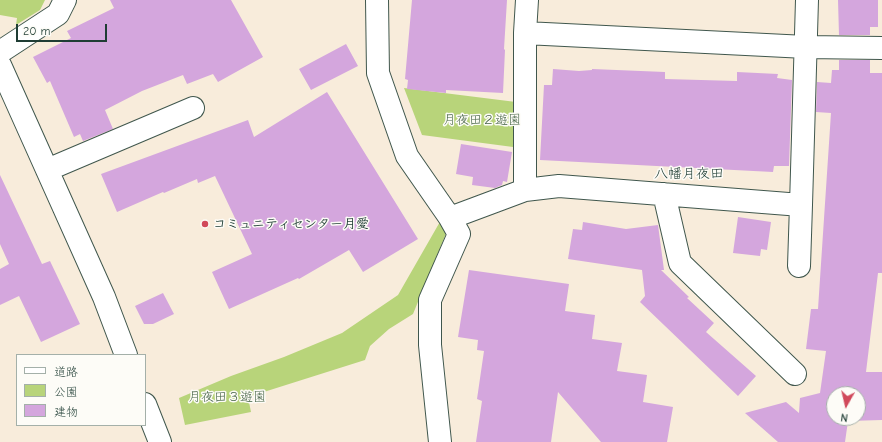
<!DOCTYPE html>
<meta charset="utf-8">
<style>
body{margin:0}
#map{position:relative;width:882px;height:442px;overflow:hidden;background:#f8ecdb;font-family:"Comic Neue","Klee One",sans-serif}
canvas{display:block}
.legend{position:absolute;left:16px;top:354px;width:130px;height:72px;box-sizing:border-box;background:#fdfcf7;border:1px solid #a4b0a9;margin:0;padding:5px 7px;list-style:none;font-size:12px;color:#1f3d34}
.legend li{display:flex;align-items:center;gap:8px;height:20px}
.legend b{width:20px;border:1px solid #a4b0a9}
.north{position:absolute;left:826px;top:386px;width:40px;height:40px;box-sizing:border-box;background:#fdfcf7;border:1px solid #a4b0a9;border-radius:50%;rotate:188deg;font-size:11px;font-weight:700;line-height:16px;text-align:center;color:#1f3d34}
.north::after{content:'';display:block;margin:auto;width:14px;height:18px;background:#d1495b;clip-path:polygon(50% 0,100% 100%,50% 72%,0 100%)}
.scale{position:absolute;left:16px;top:24px;width:91px;height:18px;box-sizing:border-box;border:2px solid #1f3d34;border-top:0;padding-left:5px;font-size:12px;line-height:14px;white-space:nowrap;color:#1f3d34;-webkit-text-stroke:3px #fdfcf7;paint-order:stroke}
</style>
<div id="map">
<canvas width="882" height="442"></canvas>
<ul class="legend">
<li><b style="height:5px;background:#fff"></b>道路</li>
<li><b style="height:11px;background:#b8d47a"></b>公園</li>
<li><b style="height:11px;background:#d4a6dd"></b>建物</li>
</ul>
<div class="north">N</div>
<div class="scale">20 m</div>
</div>
<script>
const ctx = document.querySelector('canvas').getContext('2d');
ctx.lineJoin = 'round';
function fillPath(path, color) {
  ctx.fillStyle = color;
  ctx.fill(path, 'evenodd');
}
function poly(rows) {
  const path = new Path2D();
  for (const r of rows) {
    path.moveTo(r[0], r[1]);
    for (let i = 2; i < r.length; i += 2) path.lineTo(r[i], r[i + 1]);
  }
  return path;
}
function strokePath(path, color, width, dash) {
  ctx.strokeStyle = color;
  ctx.lineWidth = width;
  ctx.lineCap = dash ? 'butt' : 'round';
  ctx.setLineDash(dash || []);
  ctx.stroke(path);
}
function label(font, color, halo, rows, align = 'center') {
  ctx.font = font + ' "Comic Neue","Klee One",sans-serif';
  ctx.lineWidth = 3;
  ctx.setLineDash([]);
  ctx.textBaseline = 'middle';
  ctx.strokeStyle = halo;
  ctx.fillStyle = color;
  for (const [text, x, y, turn = 0] of rows) {
    ctx.save();
    ctx.translate(x, y);
    ctx.rotate((+turn || 0) * Math.PI / 180);
    ctx.textAlign = isNaN(turn) ? turn : align;
    if (halo) ctx.strokeText(text, 0, 0);
    ctx.fillText(text, 0, 0);
    ctx.restore();
  }
}
fillPath(poly([
 [0,0,45,0,40,10,16,25,17,18,0,15],
 [404,88,516,102,513,147,422,135],
 [441,220,447,231,413,314,389,329,370,346,365,360,248,397,251,412,185,425,179,398,231,376,284,357,342,333,398,295]
]), '#b8d47a');
fillPath(poly([
 [110,0,231,0,263,57,218,82,213,74,187,84,183,75,142,91,105,110,113,129,83,141,80,134,74,137,50,81,47,83,33,57,71,38,67,31,114,8],
 [412,0,507,0,504,49,505,50,503,93,446,90,446,93,407,89,408,80,405,79],
 [838,0,878,0,878,27,870,27,870,35,839,35],
 [346,44,358,66,311,90,299,69],
 [839,60,870,60,870,73,882,73,882,273,878,273,866,372,882,372,882,420,848,421,845,442,778,442,745,413,786,402,799,413,800,398,820,393,826,351,806,349,811,309,818,309,831,113,816,112,817,82,831,83,832,70,839,70],
 [834,394,858,394,858,418,834,418],
 [553,69,579,71,592,70,592,69,665,72,665,79,737,81,737,72,778,74,777,78,792,80,789,166,774,166,773,172,540,160,544,85,552,85],
 [327,92,418,239,363,272,349,250,299,279,298,278,229,309,212,272,252,254,215,176,198,183,197,179,164,193,163,192,117,212,101,174,248,120,254,137],
 [461,144,512,152,507,182,503,181,502,185,495,188,472,185,473,177,456,174],
 [0,175,42,264,50,261,80,324,41,342,19,296,0,305,0,269,9,264,0,244],
 [738,217,771,222,767,250,761,249,760,256,733,253],
 [583,222,626,229,658,225,664,270,661,270,689,297,687,298,714,323,706,332,756,376,738,396,640,302,645,296,642,270,568,259,573,229,582,230],
 [469,270,569,284,565,311,595,315,592,339,622,343,617,371,647,375,643,402,673,407,667,442,601,442,558,392,551,442,476,442,482,401,477,399,484,351,477,350,478,340,458,337],
 [163,293,174,314,153,324,144,324,135,306]
]), '#d4a6dd');
const street = poly([
 [377,0,378,73,407,156,450,218,525,190,525,33,527,0],
 [525,33,806,47,882,48],
 [0,52,58,14,65,0],
 [0,65,104,297,126,355],
 [47,170,193,108],
 [525,190,559,186,801,205,807,0],
 [664,194,680,263,795,374],
 [799,266,801,205],
 [145,404,160,442],
 [440,442,430,345,430,300,459,234,450,218]
]);
strokePath(street, '#40574d', 24);
strokePath(street, '#fff', 22);
for (const [x, y, r, color] of [
 [205,224,4,"#d1495b"]
]) {
  const dot = new Path2D();
  dot.arc(x, y, r, 0, 2 * Math.PI);
  ctx.fillStyle = color;
  ctx.fill(dot);
  strokePath(dot, '#fdfcf7', 1.5);
}
label('13px', '#456346', '#fdfcf7', [
 ["月夜田２遊園",482,120],
 ["月夜田３遊園",227,397]
]);
label('bold 13px', '#1f3d34', '#fdfcf7', [
 ["コミュニティセンター月愛",213,224]
], 'left');
label('14px', '#1f3d34', '#fdfcf7', [
 ["八幡月夜田",689,174]
]);
</script>
